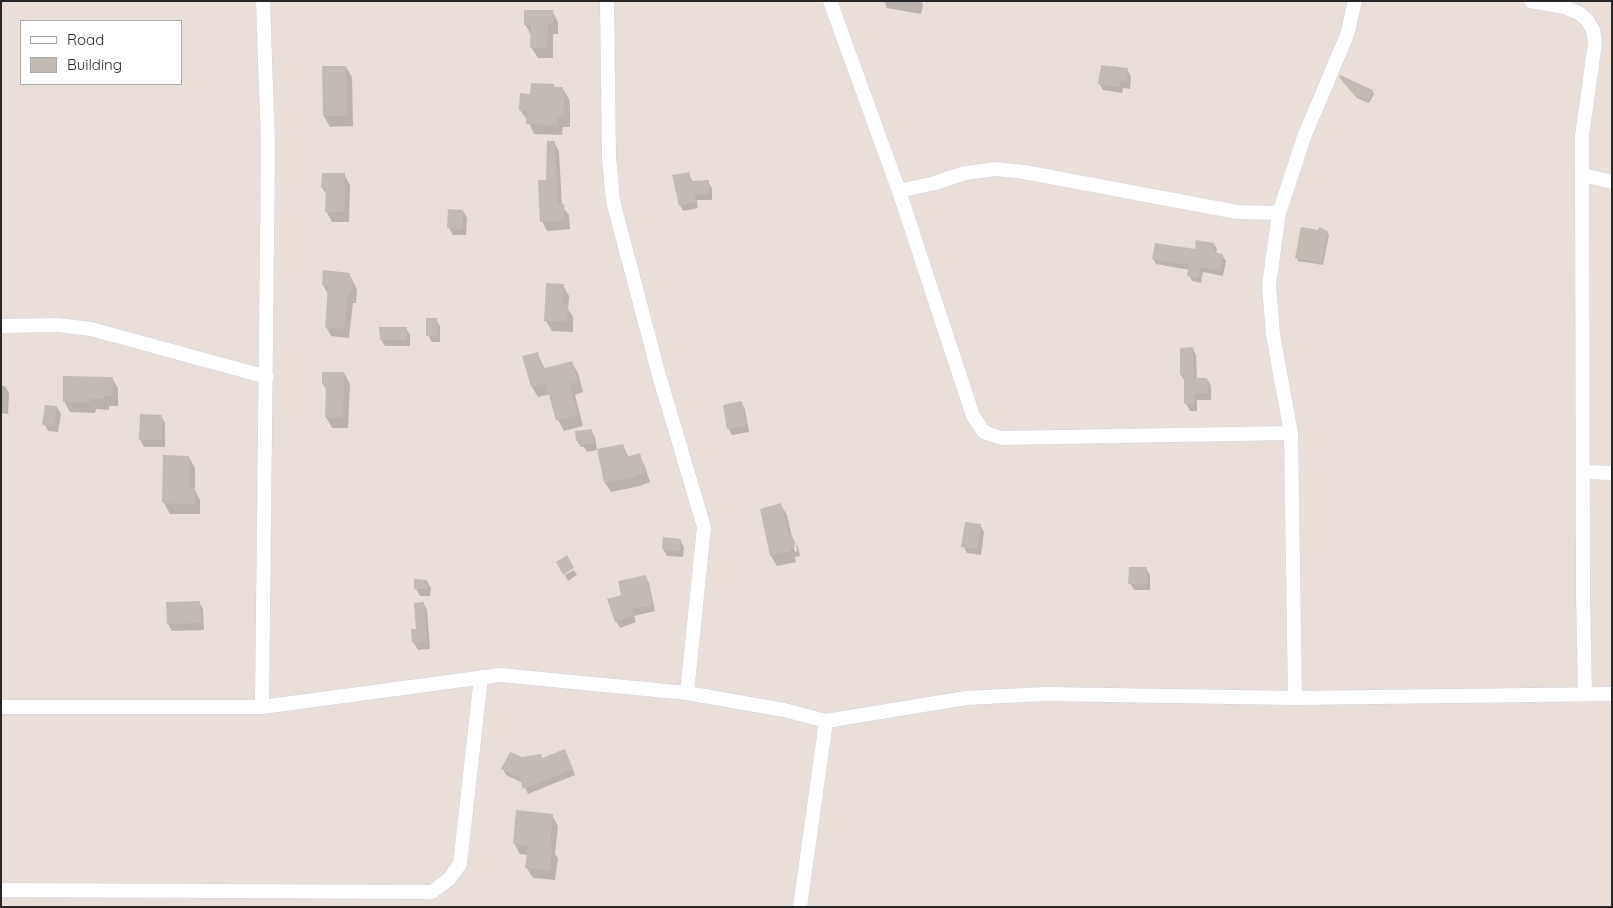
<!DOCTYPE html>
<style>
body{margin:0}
#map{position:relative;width:1613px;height:908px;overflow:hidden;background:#e9dfd8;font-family:Quicksand,sans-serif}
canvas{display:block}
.frame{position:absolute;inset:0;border:2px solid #272727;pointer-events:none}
.legend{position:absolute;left:20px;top:20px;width:162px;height:65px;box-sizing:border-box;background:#fff;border:1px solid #a9a9a9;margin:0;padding:6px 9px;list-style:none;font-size:15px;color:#272727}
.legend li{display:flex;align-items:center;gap:10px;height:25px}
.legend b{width:25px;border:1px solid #a9a9a9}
</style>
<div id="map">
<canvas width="1613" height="908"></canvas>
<div class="frame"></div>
<ul class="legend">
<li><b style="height:6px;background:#fff"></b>Road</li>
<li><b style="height:14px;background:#c1bbb4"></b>Building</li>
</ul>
</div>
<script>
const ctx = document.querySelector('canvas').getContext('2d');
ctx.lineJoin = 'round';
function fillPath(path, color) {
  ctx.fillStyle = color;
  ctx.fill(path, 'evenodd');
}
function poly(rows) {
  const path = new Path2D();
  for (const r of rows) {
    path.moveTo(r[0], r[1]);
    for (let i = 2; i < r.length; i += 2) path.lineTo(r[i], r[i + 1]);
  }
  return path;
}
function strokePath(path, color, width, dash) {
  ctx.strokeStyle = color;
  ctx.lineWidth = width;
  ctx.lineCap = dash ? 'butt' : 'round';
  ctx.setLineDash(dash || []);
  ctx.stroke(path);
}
fillPath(poly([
 [884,1,921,1,923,5,921,14,887,8],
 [552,11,558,22,558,34,553,34,553,58,538,58,531,47,531,35,525,24],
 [323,67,346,67,352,77,353,126,330,127,324,116],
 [1127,70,1131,76,1130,89,1123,88,1122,93,1103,90,1099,83],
 [1342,80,1372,91,1374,94,1369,103,1357,98],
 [553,85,555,88,562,88,569,99,570,107,570,127,563,127,562,135,534,134,528,121,520,110,531,95],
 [554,142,559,152,562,206,569,215,570,229,547,231,542,221],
 [688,173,693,182,708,182,712,188,712,200,697,200,698,208,683,211,680,205],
 [344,174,350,185,349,222,332,222,326,211,327,195,322,188],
 [463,211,467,218,466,235,453,235,449,228],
 [1327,232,1329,235,1323,265,1298,261,1297,258],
 [1214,244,1217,249,1216,254,1222,255,1226,261,1223,276,1203,272,1201,283,1192,281,1189,276,1190,270,1156,264,1153,259,1196,251],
 [349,274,357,289,356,303,353,303,349,338,331,336,326,327,328,294,323,285],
 [563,285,569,296,568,309,573,317,573,332,552,331,546,321],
 [436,319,440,326,440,342,432,342,428,335],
 [406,328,410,335,410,346,385,346,381,340],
 [1193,349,1196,355,1197,379,1207,379,1211,386,1211,400,1197,400,1197,411,1190,411,1186,404,1185,381,1181,375],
 [537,353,545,369,571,362,578,373,583,392,575,395,583,426,564,431,558,420,551,394,538,397,532,387],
 [344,373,350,384,348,428,332,428,326,417,327,391,323,384],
 [112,378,118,388,118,406,109,406,109,410,96,409,95,413,70,412,64,401],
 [1,386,5,386,9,393,8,414,1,413],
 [741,402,745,409,749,432,732,435,728,428],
 [57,407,61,414,58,432,48,431,44,424],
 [161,416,165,423,165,447,144,447,140,440],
 [591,430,595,437,597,450,587,452,584,447,581,447,577,440],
 [623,445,629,458,639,455,644,464,650,482,640,486,611,492,605,483],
 [189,457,195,468,195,490,200,500,200,514,170,514,164,503],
 [781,505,787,515,792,537,798,547,800,556,795,557,796,562,777,566,771,556],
 [792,541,796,544,797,551,795,552],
 [980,525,984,532,981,555,967,553,963,546],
 [680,540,684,547,683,557,667,556,663,549],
 [1146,568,1150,575,1150,590,1134,590,1130,583],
 [574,570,577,575,568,581,565,575],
 [646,577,649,583,655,611,634,616,636,622,620,628,616,621,623,595],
 [427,581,431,588,430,596,420,596,416,589],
 [199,603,203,609,204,630,172,631,168,624,168,604],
 [423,603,427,610,430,649,418,650,414,643,413,631,417,630],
 [565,750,575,775,528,794,523,783,506,775,503,769,522,759,542,759],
 [552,815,558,826,555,854,558,858,555,880,533,878,526,867,528,855,520,854,514,843]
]), '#0003');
fillPath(poly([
 [524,10,553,10,553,24,548,24,547,48,530,48,531,25,524,25],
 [1101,65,1128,68,1126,82,1120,81,1119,87,1098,84],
 [322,66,346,66,347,116,323,116],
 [1340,75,1373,90,1368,101,1354,95,1339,77],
 [531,83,554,84,554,87,563,87,563,95,565,95,564,117,557,116,557,125,526,124,527,111,519,110,520,93,530,94],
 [547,141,555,141,558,205,564,204,565,220,540,222,538,180,546,180],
 [689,172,691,181,709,180,709,194,694,194,696,202,679,206,672,175],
 [322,173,345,173,344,212,325,212,326,188,321,188],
 [448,209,463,210,463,229,447,228],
 [1301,227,1318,230,1319,227,1328,231,1322,263,1295,258],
 [1196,240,1214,243,1213,252,1223,254,1220,271,1200,267,1198,278,1187,276,1189,265,1152,259,1155,243,1195,249],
 [323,270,350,273,349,278,352,278,351,294,348,294,344,329,325,327,328,286,322,285],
 [546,283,564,284,563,305,568,305,567,322,544,321],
 [426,318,437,318,437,336,426,336],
 [379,327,407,327,406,340,380,340],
 [1193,347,1193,378,1207,378,1208,393,1194,393,1194,404,1184,404,1184,375,1180,375,1180,348],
 [538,352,542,369,572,361,578,382,569,384,578,415,556,421,546,383,531,387,522,356],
 [322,372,344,372,343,418,325,417,326,384,322,384],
 [63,376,113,377,112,396,104,396,104,399,90,399,90,402,63,402],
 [742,401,746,425,727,429,723,405],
 [45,405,57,406,54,426,42,425],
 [140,414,162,415,161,440,139,440],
 [592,429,594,443,581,445,581,440,576,441,575,431],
 [623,444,626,457,640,453,646,472,634,477,604,483,597,449],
 [163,455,189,456,189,488,195,488,195,504,162,503],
 [781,503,789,535,792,535,795,546,789,547,791,551,770,556,760,509],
 [965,522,981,524,977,549,961,547],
 [663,537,681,539,680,551,662,549],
 [567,555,574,568,563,575,556,562],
 [1129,567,1147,567,1147,584,1128,584],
 [646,575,652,605,632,609,634,615,615,622,607,599,621,595,618,581],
 [414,579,427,580,427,589,414,589],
 [200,601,201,623,167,624,166,602],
 [424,602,427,642,412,643,411,629,416,629,414,603],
 [565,749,573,769,523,789,520,778,501,769,510,752,522,757,541,754,542,758],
 [516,810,553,814,550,846,552,846,550,870,525,868,528,845,513,844]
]), '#c1bbb4');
const minor = poly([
 [607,1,609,157,613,201,658,372,704,527,687,693],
 [830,1,899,191,973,416,984,432,1001,438,1291,433],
 [1531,1,1564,7,1579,13,1587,20,1593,30,1595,43,1582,136,1583,595,1585,694],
 [1583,175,1612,182],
 [899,191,935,183,965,173,996,169,1024,172,1237,212,1279,213],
 [1,326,58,325,91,329,267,377],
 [1584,472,1612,473],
 [1295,698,1291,433,1273,335,1269,285,1279,213,1304,137,1347,35,1355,1],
 [1,707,262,707,500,675,687,693,784,710,826,721],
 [262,707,268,147,263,1],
 [1,890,432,892,449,879,460,864,481,677],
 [800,907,826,721,966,698,1045,694,1295,698,1612,694]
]);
strokePath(minor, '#cdd3e0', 15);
strokePath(minor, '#fff', 14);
</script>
